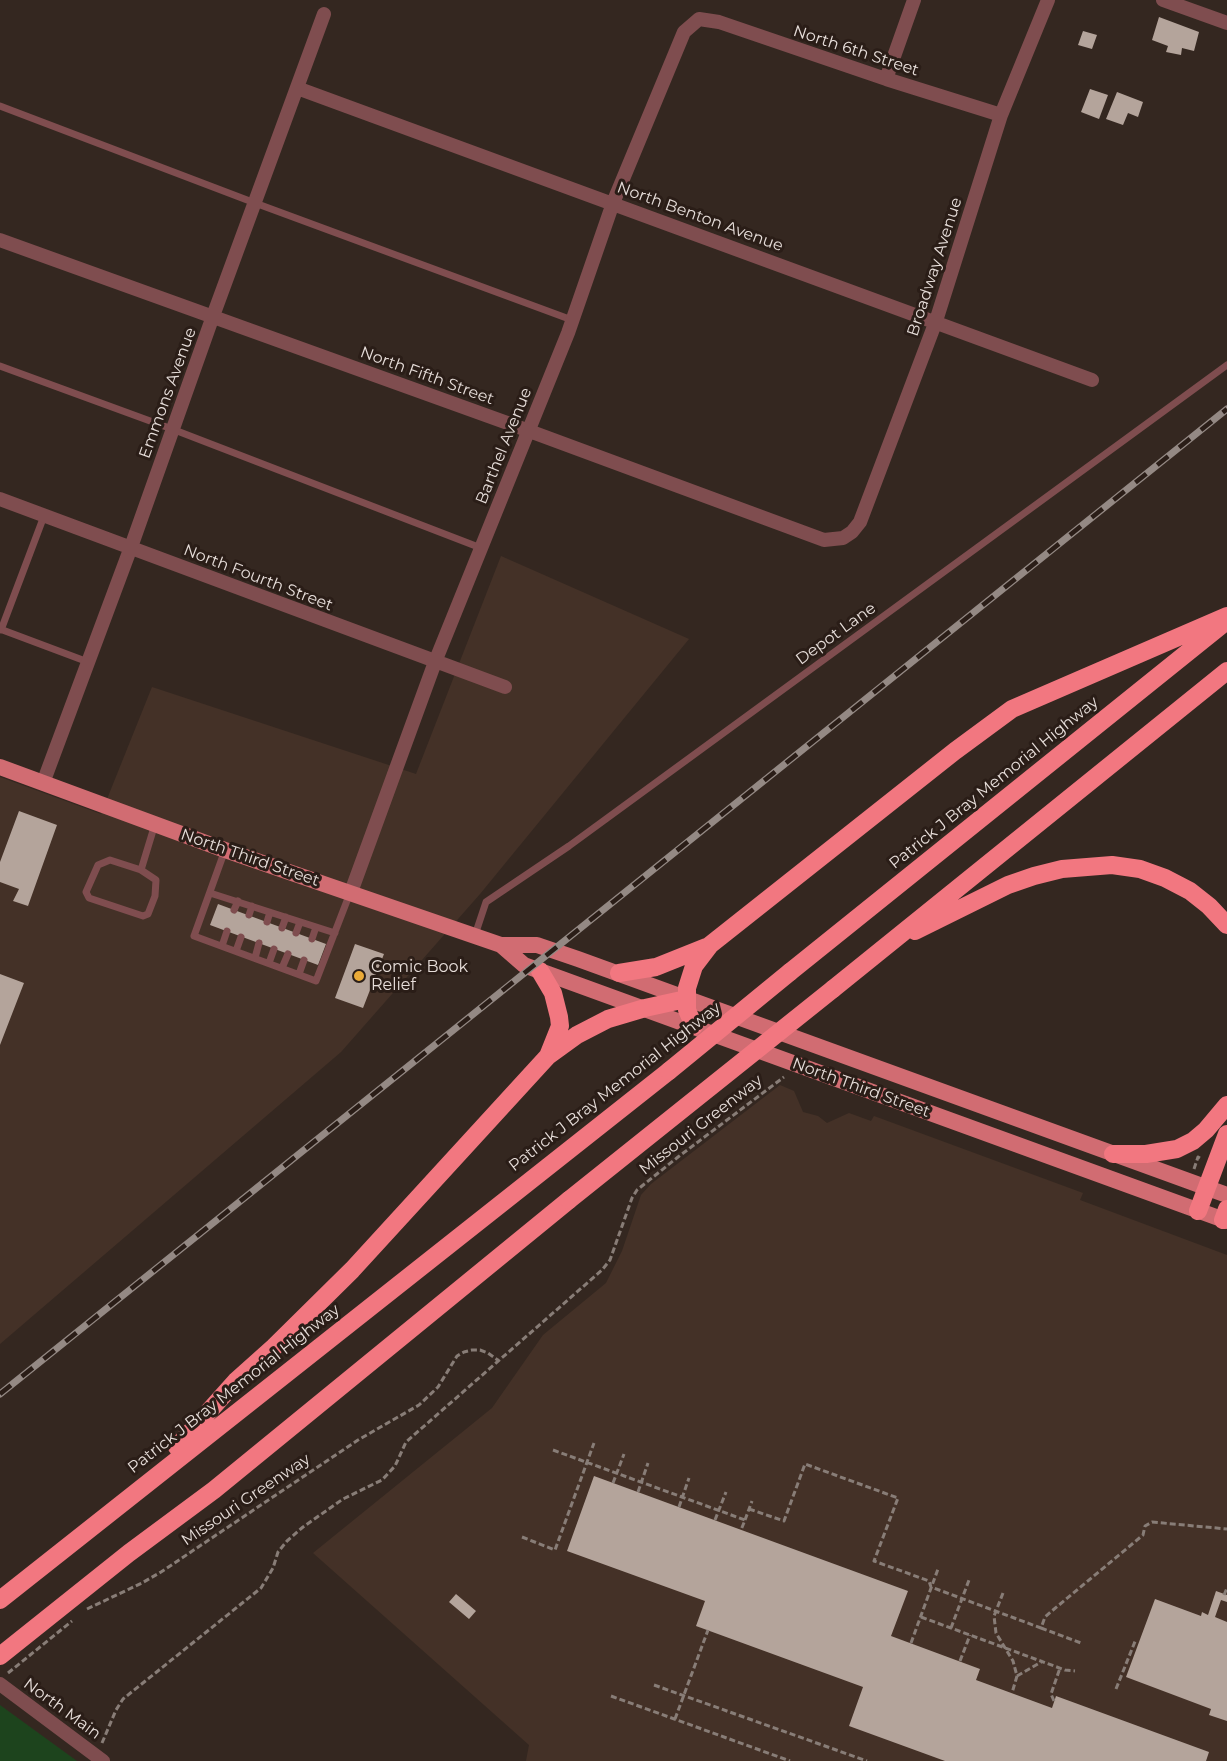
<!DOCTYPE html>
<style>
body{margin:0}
canvas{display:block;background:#342720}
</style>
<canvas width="1227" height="1761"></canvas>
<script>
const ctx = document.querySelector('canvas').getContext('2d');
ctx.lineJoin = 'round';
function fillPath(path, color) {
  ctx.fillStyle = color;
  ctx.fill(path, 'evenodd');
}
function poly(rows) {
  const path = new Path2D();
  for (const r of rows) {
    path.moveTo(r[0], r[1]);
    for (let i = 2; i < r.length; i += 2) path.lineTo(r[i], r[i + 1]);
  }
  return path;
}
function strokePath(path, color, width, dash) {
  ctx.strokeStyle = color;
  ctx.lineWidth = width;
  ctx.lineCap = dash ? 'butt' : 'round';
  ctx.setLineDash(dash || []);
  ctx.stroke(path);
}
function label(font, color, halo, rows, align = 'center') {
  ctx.font = font + ' Montserrat,sans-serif';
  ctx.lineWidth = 6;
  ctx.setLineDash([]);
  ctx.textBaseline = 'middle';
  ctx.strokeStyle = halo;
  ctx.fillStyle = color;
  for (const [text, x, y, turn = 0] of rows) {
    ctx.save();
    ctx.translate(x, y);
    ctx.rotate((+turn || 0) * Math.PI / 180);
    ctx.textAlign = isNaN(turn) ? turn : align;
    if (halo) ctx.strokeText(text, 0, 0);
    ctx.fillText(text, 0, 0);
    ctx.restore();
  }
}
fillPath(poly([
 [501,556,689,639,480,894,341,1052,0,1344,0,777,101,814,152,687,416,774],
 [780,1085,794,1091,803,1112,818,1116,827,1123,849,1113,871,1121,874,1116,1083,1193,1080,1200,1227,1255,1227,1761,526,1761,529,1745,313,1553,492,1408,543,1335,606,1283,622,1251,641,1195,651,1184]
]), '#443127');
fillPath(poly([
 [0,1705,77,1761,0,1761]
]), '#1d441d');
fillPath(poly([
 [1159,17,1199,32,1194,51,1182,48,1181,55,1166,52,1168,46,1152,40],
 [1083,31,1097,35,1092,49,1078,45],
 [1090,89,1108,95,1099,119,1081,112],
 [1117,92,1143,102,1138,117,1128,113,1123,125,1106,119],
 [19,811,57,825,28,906,13,901,19,889,0,882,0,862],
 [218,904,326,944,318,965,210,925],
 [355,944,384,954,363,1008,335,998],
 [0,974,24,983,0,1045],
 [594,1476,908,1591,891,1636,980,1669,976,1680,1052,1708,1056,1696,1209,1752,1206,1761,945,1761,849,1726,863,1687,696,1626,705,1601,567,1551],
 [1216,1591,1227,1595,1227,1602,1221,1600,1215,1617,1227,1622,1227,1721,1209,1715,1211,1709,1126,1677,1155,1599,1201,1616,1202,1612,1208,1615],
 [456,1594,476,1611,469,1619,449,1602]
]), '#b4a49b');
strokePath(poly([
 [1194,1169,1198,1157,1200,1158],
 [553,1450,745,1520,741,1530],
 [613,1483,624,1454],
 [638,1492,648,1463],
 [679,1507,689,1478],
 [749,1509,784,1521,805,1464,898,1498,874,1561,929,1581,931,1587,1041,1628,1045,1617,1053,1610,1143,1535,1145,1526,1152,1522,1227,1529],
 [715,1520,726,1492],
 [745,1520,752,1501],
 [522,1537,555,1550,594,1443],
 [1003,1593,994,1616,996,1633,1013,1661,1017,1676,1012,1693],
 [1224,1595,1227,1588],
 [87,1609,142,1583,161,1572,358,1440,419,1405,438,1387,457,1356,464,1352,472,1350,480,1350,488,1353,499,1361],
 [921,1617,1065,1670,1075,1671],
 [951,1628,969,1580],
 [1041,1628,1081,1643],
 [911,1643,938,1569],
 [960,1661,970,1635],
 [8,1673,72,1621],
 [1017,1676,1043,1661],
 [654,1685,867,1761],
 [1116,1689,1136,1639],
 [611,1696,790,1761],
 [1054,1701,1051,1694,1060,1668],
 [675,1719,708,1630],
 [102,1743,116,1710,123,1699,261,1588,273,1568,278,1552,287,1541,303,1527,343,1499,382,1480,395,1466,406,1442,602,1270,610,1260,632,1198,637,1190,678,1157,784,1077]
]), '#887d77', 3, [6, 3]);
strokePath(poly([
 [0,106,255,203,572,320],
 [0,366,172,429,481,548],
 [0,629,88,662],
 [1,630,44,516],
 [225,850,194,936,316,981,350,893],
 [141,870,110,860,98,865,86,892,89,898,143,916,148,914,155,896,156,880,141,870,155,824],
 [210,893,335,933],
 [234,910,238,901],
 [249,915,252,906],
 [267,922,270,912],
 [282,928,286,917],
 [296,933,300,922],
 [475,935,486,902,569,846,1227,365],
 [312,939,316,927],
 [222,946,227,931],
 [236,951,241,937],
 [255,958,259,943],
 [269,963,274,949],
 [282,968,288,954],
 [299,974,304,960]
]), '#7f4d4f', 7);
strokePath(poly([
 [1163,0,1227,23],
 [886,79,914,0],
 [297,88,1092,380],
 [0,240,513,425,824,540,843,538,852,532,860,522,936,321,1001,115,1048,0],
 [0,499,505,687],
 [43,783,131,547,213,316,324,14],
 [351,892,435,662,568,333,613,203,684,32,699,19,719,22,886,79,1001,115],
 [0,1684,103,1761]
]), '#7f4d4f', 14);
strokePath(poly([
 [0,767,225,850,501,945,537,945,578,959,1227,1195],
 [501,945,524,965,540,971,1227,1221]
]), '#d16c72', 16);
strokePath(poly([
 [915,931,1008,885,1034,876,1062,869,1112,865,1140,869,1165,878,1190,891,1209,906,1227,925],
 [540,971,553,993,559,1017,560,1026,548,1056],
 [790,972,1223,624],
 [619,973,656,967,706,947],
 [833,989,1227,671],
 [694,1026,687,1010,687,988,694,966,710,945,955,751,1012,709,1227,616],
 [1113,1154,1146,1154,1177,1149,1193,1141,1206,1130,1227,1105],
 [1198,1211,1227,1134],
 [1223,1220,1227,1209],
 [177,1447,236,1381,274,1347,352,1270,548,1056,577,1035,608,1019,645,1008,686,999],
 [0,1600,669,1071],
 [0,1656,129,1553,214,1490,569,1200]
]), '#f27780', 18);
const rail = poly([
 [0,1394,1227,409]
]);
strokePath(rail, '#948984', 7);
strokePath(rail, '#2a1d17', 4.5, [14]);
strokePath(poly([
 [669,1071,790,972],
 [569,1200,833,989]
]), '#f27780', 18);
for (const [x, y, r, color] of [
 [359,976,6,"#eaaa38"]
]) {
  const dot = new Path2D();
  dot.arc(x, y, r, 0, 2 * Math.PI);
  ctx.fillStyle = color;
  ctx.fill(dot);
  strokePath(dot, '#2a1d17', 2);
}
label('16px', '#e7deda', '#2a1d17', [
 ["North 6th Street",856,51,18],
 ["North Benton Avenue",700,217,20],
 ["Broadway Avenue",935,267,-72],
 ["North Fifth Street",427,376,20],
 ["Emmons Avenue",168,393,-70],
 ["Barthel Avenue",504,446,-68],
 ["North Fourth Street",258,578,21],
 ["Depot Lane",836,634,-36],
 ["Patrick J Bray Memorial Highway",994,783,-39],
 ["North Third Street",250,858,19],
 ["Patrick J Bray Memorial Highway",615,1087,-38],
 ["North Third Street",861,1088,20],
 ["Missouri Greenway",701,1125,-38],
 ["Patrick J Bray Memorial Highway",234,1389,-38],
 ["Missouri Greenway",246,1500,-34],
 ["North Main",62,1709,36]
]);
label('16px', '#e7deda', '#2a1d17', [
 ["Comic Book",371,967],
 ["Relief",371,985]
], 'left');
</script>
